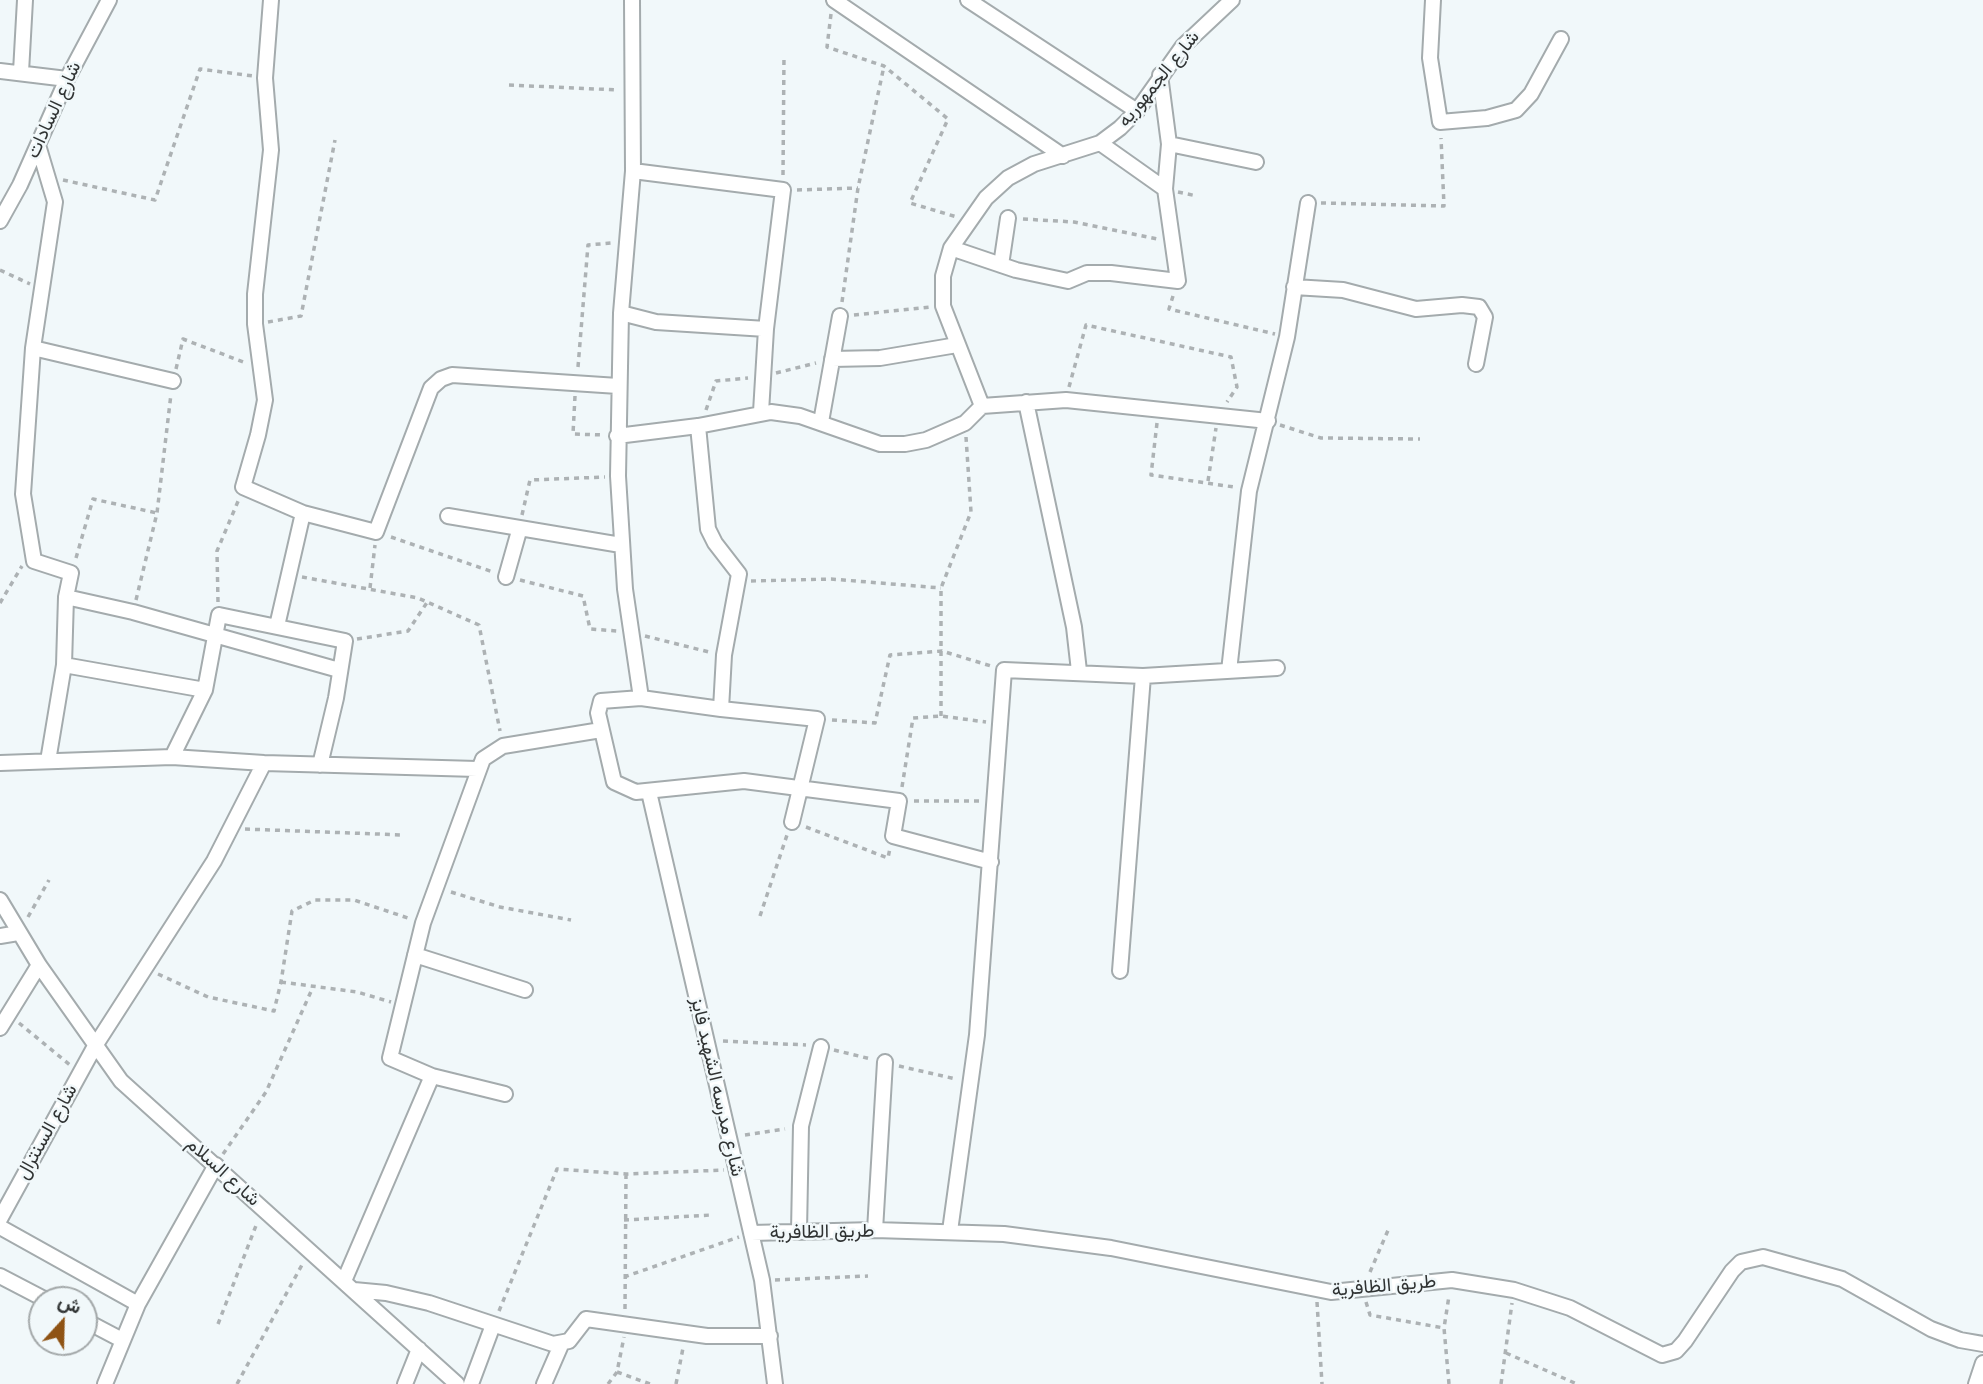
<!DOCTYPE html>
<meta charset="utf-8">
<style>
body{margin:0}
#map{position:relative;width:1983px;height:1384px;overflow:hidden;background:#f1f8fa;font-family:"Open Sans",Vazirmatn,sans-serif}
canvas{display:block}
.north{position:absolute;left:28px;top:1286px;width:70px;height:70px;box-sizing:border-box;background:#f1f8fa;border:2px solid #a4a9aa;border-radius:50%;rotate:22deg;font-size:19px;font-weight:700;line-height:28px;text-align:center;color:#303333}
.north::after{content:'';display:block;margin:auto;width:24px;height:32px;background:#8f5314;clip-path:polygon(50% 0,100% 100%,50% 72%,0 100%)}
</style>
<div id="map">
<canvas width="1983" height="1384"></canvas>
<div class="north">ش</div>
</div>
<script>
const ctx = document.querySelector('canvas').getContext('2d');
ctx.lineJoin = 'round';
function poly(rows) {
  const path = new Path2D();
  for (const r of rows) {
    path.moveTo(r[0], r[1]);
    for (let i = 2; i < r.length; i += 2) path.lineTo(r[i], r[i + 1]);
  }
  return path;
}
function strokePath(path, color, width, dash) {
  ctx.strokeStyle = color;
  ctx.lineWidth = width;
  ctx.lineCap = dash ? 'butt' : 'round';
  ctx.setLineDash(dash || []);
  ctx.stroke(path);
}
function label(font, color, halo, rows, align = 'center') {
  ctx.font = font + ' "Open Sans",Vazirmatn,sans-serif';
  ctx.lineWidth = 5;
  ctx.setLineDash([]);
  ctx.textBaseline = 'middle';
  ctx.strokeStyle = halo;
  ctx.fillStyle = color;
  for (const [text, x, y, turn = 0] of rows) {
    ctx.save();
    ctx.translate(x, y);
    ctx.rotate((+turn || 0) * Math.PI / 180);
    ctx.textAlign = isNaN(turn) ? turn : align;
    if (halo) ctx.strokeText(text, 0, 0);
    ctx.fillText(text, 0, 0);
    ctx.restore();
  }
}
const street = poly([
 [271,0,265,78,271,150,255,294,255,324,265,400,258,435,243,487,303,513,376,532,431,388,441,379,452,375,618,386],
 [632,0,633,171,621,313,618,476,625,589,641,698],
 [834,0,1063,156],
 [968,0,1137,111],
 [1433,0,1430,58,1440,122,1487,118,1516,110,1531,94,1561,39],
 [0,71,67,79],
 [21,72,25,0],
 [1100,143,1165,189],
 [1169,144,1256,162],
 [38,145,55,202,33,348,23,494,34,561,71,573,66,597,64,665,48,761],
 [633,171,783,190,766,329,761,412],
 [0,221,20,185,67,79,109,0],
 [951,248,1016,270,1068,281,1087,273,1111,273,1178,281,1165,189,1169,144,1160,75],
 [1001,265,1008,218],
 [1294,287,1343,290,1416,309,1462,305,1479,307,1485,317,1476,364],
 [621,313,656,322,766,329],
 [33,348,173,381],
 [832,359,880,358,957,345],
 [1026,402,1074,627,1079,671],
 [982,406,943,306,943,276,951,248,986,198,1008,178,1034,164,1100,143,1120,128,1137,111,1183,46,1232,0],
 [821,422,840,316],
 [698,426,708,529,715,543,739,574,724,655,721,709,817,719,792,822],
 [617,436,698,426,771,412,800,416,880,444,905,444,926,440,965,423,982,406,1066,400,1268,421],
 [448,516,621,545],
 [506,577,519,531],
 [66,597,133,612,339,670],
 [277,626,303,513],
 [64,665,205,690],
 [1229,671,1249,491,1287,337,1308,203],
 [721,709,641,698,601,701,598,713,614,782,636,792,744,781,899,801,893,836,991,862],
 [172,757,205,690,219,615,345,641,336,698,320,765],
 [0,763,172,757,264,763,477,769],
 [649,792,762,1280,775,1384],
 [0,900,39,965,121,1081,457,1384],
 [0,936,18,933],
 [415,955,525,990],
 [1120,971,1143,676],
 [0,1028,39,965],
 [505,1094,432,1076,390,1058,423,923,483,759,503,746,601,730],
 [0,1219,95,1046,214,861,264,763],
 [0,1227,138,1304],
 [875,1230,885,1062],
 [799,1231,801,1126,821,1047],
 [950,1231,977,1035,1004,670,1143,676,1277,668],
 [751,1233,875,1230,1004,1234,1111,1248,1331,1292,1452,1280,1514,1290,1570,1308,1662,1355,1676,1351,1685,1341,1732,1271,1741,1262,1763,1257,1842,1279,1931,1329,1960,1340,1983,1344],
 [0,1276,46,1300],
 [344,1281,432,1076],
 [354,1290,386,1293,429,1303,553,1344,569,1341,586,1319,707,1336,770,1336],
 [84,1320,122,1340],
 [105,1384,138,1304,216,1165],
 [405,1384,419,1349],
 [471,1384,493,1325],
 [544,1384,561,1345],
 [1976,1384,1983,1363]
]);
strokePath(street, '#a4abad', 18);
strokePath(poly([
 [831,14,827,47,884,66,948,119,910,203,957,217],
 [509,85,618,90],
 [783,175,784,55],
 [63,180,155,200,200,69,253,76],
 [797,190,858,188],
 [1178,192,1197,196],
 [1321,203,1444,206,1441,138],
 [1023,219,1074,222,1157,239],
 [0,270,30,284],
 [1173,296,1169,309,1275,334],
 [842,302,858,188,884,66],
 [854,315,930,307],
 [268,322,301,316,335,140],
 [578,367,588,245,611,243],
 [176,369,183,339,246,363],
 [776,373,816,363],
 [1069,387,1086,325,1231,357,1237,387,1227,402],
 [575,396,573,434,604,435],
 [706,410,716,381,748,378],
 [1157,423,1151,475,1234,487],
 [1280,425,1321,438,1420,439],
 [1208,481,1216,428],
 [522,515,530,480,605,477],
 [391,537,493,572],
 [76,558,93,499,157,513],
 [302,577,418,598,479,625,500,731],
 [520,580,583,596,590,629,617,631],
 [751,581,831,579,941,588],
 [370,588,375,545],
 [136,600,157,513,171,394],
 [218,602,217,551,239,499],
 [0,603,22,566],
 [645,636,709,652],
 [357,639,408,631,428,601],
 [941,716,941,588,971,512,966,437],
 [832,720,875,723,890,655,942,651,991,666],
 [902,787,913,718,941,716,986,722],
 [914,801,979,801],
 [806,827,888,858,890,848],
 [245,829,403,835],
 [451,892,500,907,571,920],
 [760,916,787,835],
 [28,917,49,880],
 [158,974,208,997,274,1011,281,982,292,911,315,900,354,900,411,919],
 [281,982,357,992,391,1002],
 [19,1023,70,1065],
 [723,1041,806,1045],
 [834,1050,871,1059],
 [899,1066,956,1079],
 [745,1135,785,1129],
 [223,1154,266,1092,313,987],
 [624,1220,711,1215],
 [1370,1272,1389,1228],
 [624,1277,739,1237],
 [775,1280,868,1276],
 [1317,1302,1322,1384],
 [1366,1302,1370,1315,1444,1328],
 [625,1309,626,1174],
 [499,1311,557,1169,626,1174,724,1170],
 [218,1324,257,1223],
 [1506,1353,1577,1384],
 [617,1372,650,1384],
 [237,1384,303,1263],
 [608,1384,617,1372,624,1337],
 [676,1384,683,1348],
 [1449,1384,1444,1328,1449,1296],
 [1501,1384,1512,1303]
]), '#adb2b4', 3.5, [5, 5]);
strokePath(street, '#fff', 14);
label('19px', '#303333', '#f1f8fa', [
 ["شارع الجمهوريه",1159,79,-51],
 ["شارع السادات",54,110,-65],
 ["شارع مدرسه الشهيد فايز",717,1087,77],
 ["شارع السنترال",47,1132,-61],
 ["شارع السلام",223,1172,42],
 ["طريق الظافرية",822,1232,-1],
 ["طريق الظافرية",1384,1286,-5]
]);
</script>
